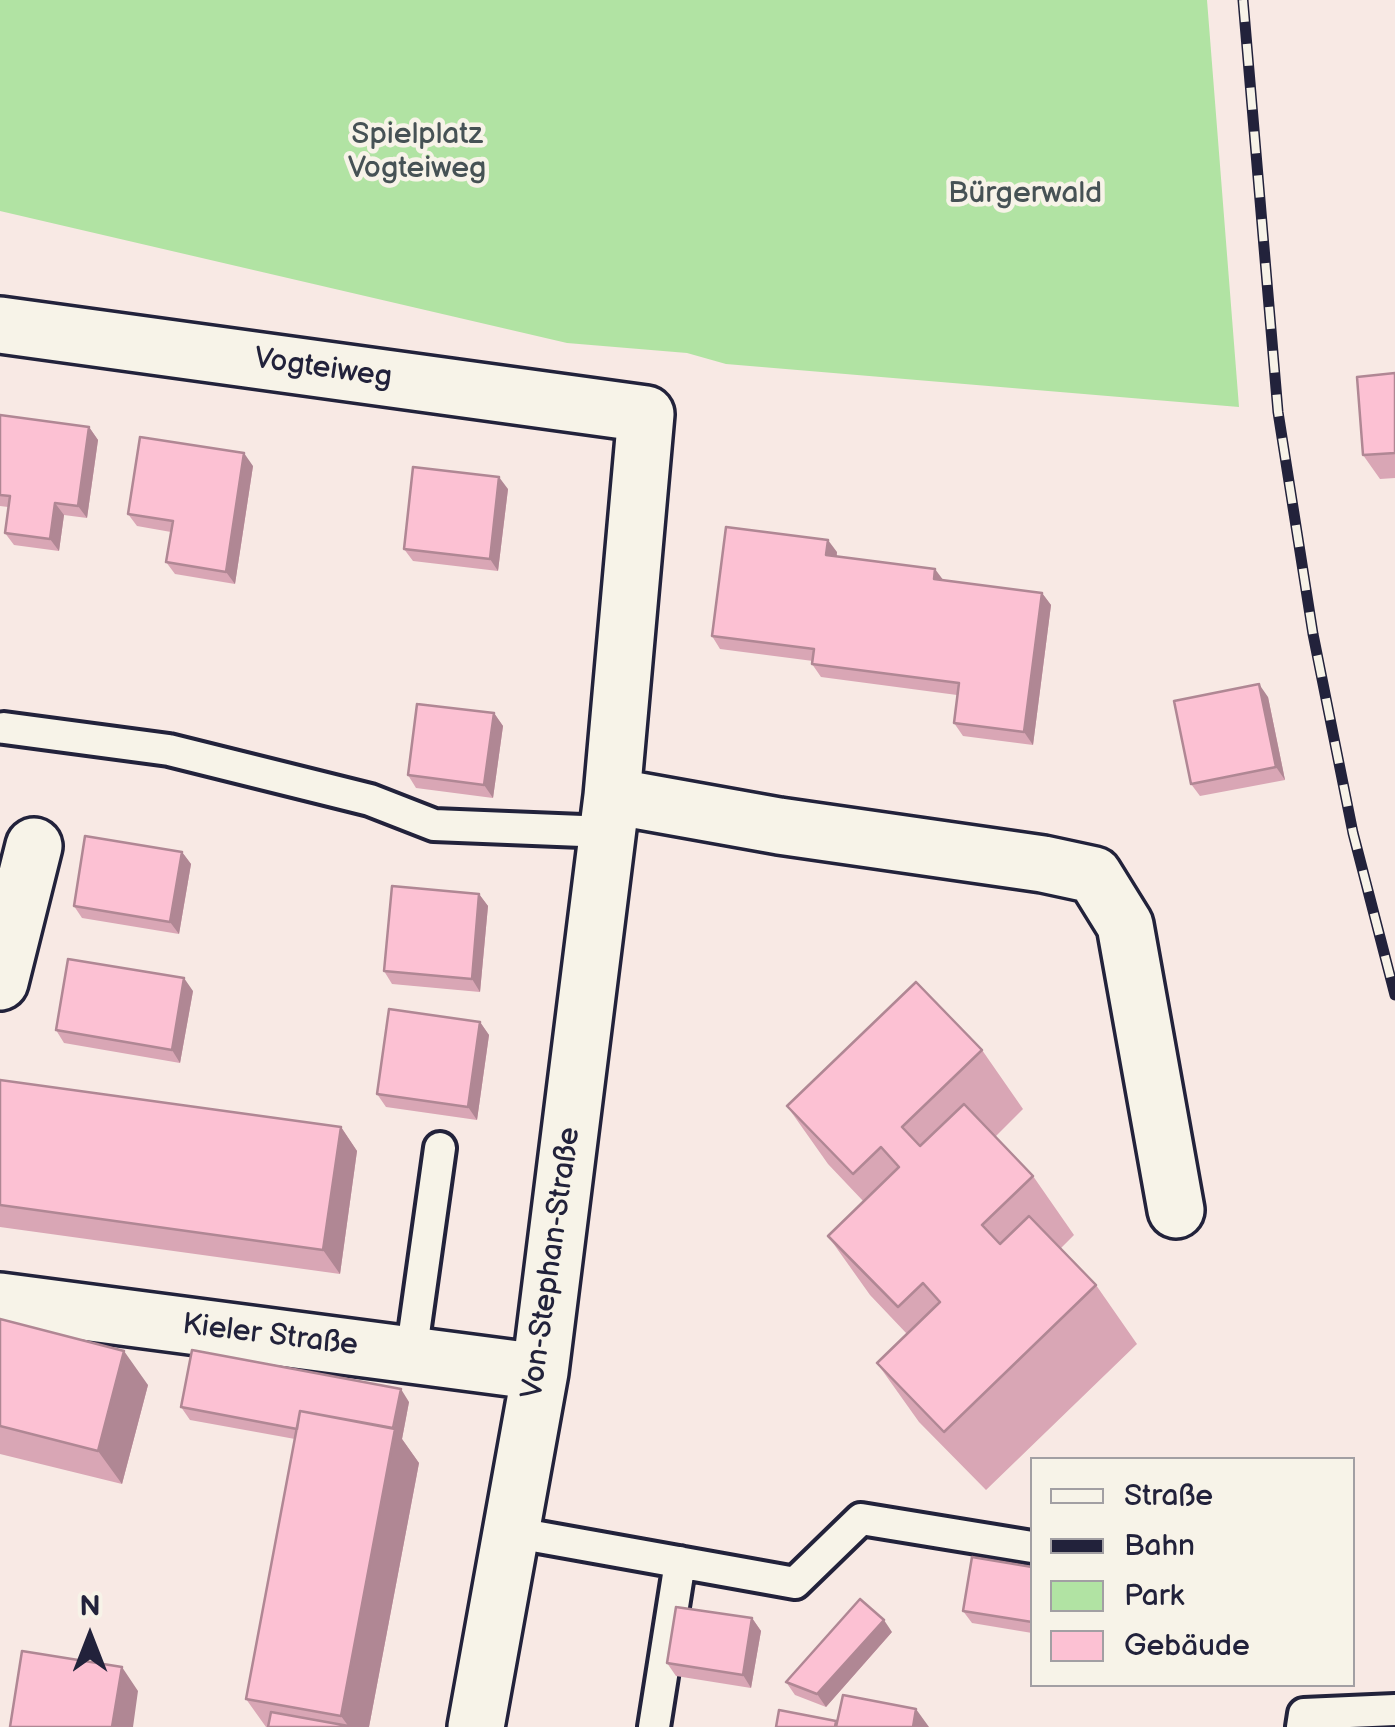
<!DOCTYPE html>
<meta charset="utf-8">
<style>
body{margin:0}
#map{position:relative;width:1395px;height:1727px;overflow:hidden;background:#f8e9e4;font-family:"Balsamiq Sans",sans-serif}
canvas{display:block}
.legend{position:absolute;left:1030px;top:1457px;width:325px;height:230px;box-sizing:border-box;background:#f7f3e8;border:2px solid #a29fa3;margin:0;padding:12px 18px;list-style:none;font-size:30px;color:#22223b}
.legend li{display:flex;align-items:center;gap:20px;height:50px}
.legend b{width:50px;border:2px solid #a29fa3}
.north{position:absolute;left:40px;top:1587px;width:100px;height:100px;-webkit-text-stroke:8px #f7f3e8;paint-order:stroke;rotate:0deg;font-size:28px;font-weight:700;line-height:40px;text-align:center;color:#22223b}
.north::after{content:'';display:block;margin:auto;width:35px;height:45px;background:#22223b;clip-path:polygon(50% 0,100% 100%,50% 72%,0 100%)}
</style>
<div id="map">
<canvas width="1395" height="1727"></canvas>
<ul class="legend">
<li><b style="height:12px;background:#f7f3e8"></b>Straße</li>
<li><b style="height:12px;background:#22223b"></b>Bahn</li>
<li><b style="height:28px;background:#b1e3a3"></b>Park</li>
<li><b style="height:28px;background:#fcc1d3"></b>Gebäude</li>
</ul>
<div class="north">N</div>
</div>
<script>
const ctx = document.querySelector('canvas').getContext('2d');
ctx.lineJoin = 'round';
function fillPath(path, color) {
  ctx.fillStyle = color;
  ctx.fill(path, 'evenodd');
}
function poly(rows) {
  const path = new Path2D();
  for (const r of rows) {
    path.moveTo(r[0], r[1]);
    for (let i = 2; i < r.length; i += 2) path.lineTo(r[i], r[i + 1]);
  }
  return path;
}
function strokePath(path, color, width, dash) {
  ctx.strokeStyle = color;
  ctx.lineWidth = width;
  ctx.lineCap = dash ? 'butt' : 'round';
  ctx.setLineDash(dash || []);
  ctx.stroke(path);
}
function label(font, color, halo, rows, align = 'center') {
  ctx.font = font + ' "Balsamiq Sans",sans-serif';
  ctx.lineWidth = 9;
  ctx.setLineDash([]);
  ctx.textBaseline = 'middle';
  ctx.strokeStyle = halo;
  ctx.fillStyle = color;
  for (const [text, x, y, turn = 0] of rows) {
    ctx.save();
    ctx.translate(x, y);
    ctx.rotate((+turn || 0) * Math.PI / 180);
    ctx.textAlign = isNaN(turn) ? turn : align;
    if (halo) ctx.strokeText(text, 0, 0);
    ctx.fillText(text, 0, 0);
    ctx.restore();
  }
}
fillPath(poly([
 [0,0,1207,0,1239,407,726,364,687,353,567,343,0,211]
]), '#b1e3a3');
const service = poly([
 [4,728,169,750,370,800,434,825,607,832],
 [411,1355,440,1148],
 [511,1532,795,1583,861,1519,1032,1547],
 [654,1727,680,1562],
 [1302,1727,1304,1714,1395,1710]
]);
const minor = poly([
 [0,325,646,414,612,796,540,1372,476,1727],
 [612,796,779,826,1043,864,1094,875,1125,925,1176,1210],
 [0,982,34,846],
 [0,1301,540,1372]
]);
strokePath(service, '#22223b', 38);
strokePath(minor, '#22223b', 62);
strokePath(service, '#f7f3e8', 30);
strokePath(minor, '#f7f3e8', 55);
const rail = poly([
 [1243,0,1278,412,1313,634,1353,833,1395,995]
]);
strokePath(rail, '#22223b', 11);
strokePath(rail, '#f7f3e8', 8, [22]);
fillPath(poly([
 [1395,373,1395,478,1380,479,1363,455],
 [0,415,89,427,98,440,87,518,64,515,59,551,14,545,5,533,8,507,0,506],
 [253,466,235,584,175,574,166,562,171,532,137,526,128,514],
 [508,489,498,571,413,561,404,549],
 [837,552,837,556,943,580,1042,593,1051,605,1033,745,963,736,954,723,957,695,821,677,812,664,813,661,720,649,712,636],
 [1268,697,1285,780,1200,796,1191,784],
 [494,713,503,726,493,798,416,788,408,775],
 [182,852,191,864,179,934,82,918,74,906],
 [479,894,488,906,480,992,392,984,384,971],
 [193,991,180,1063,64,1043,56,1030],
 [480,1022,489,1035,477,1120,386,1107,377,1094],
 [982,1050,1023,1109,995,1137,1033,1176,1074,1235,1060,1249,1096,1285,1137,1344,986,1490,919,1422,877,1363,907,1334,870,1295,828,1236,864,1202,828,1164,787,1106],
 [0,1080,341,1127,357,1151,340,1274,0,1227],
 [0,1319,148,1385,122,1484,0,1454],
 [409,1402,402,1439,419,1463,369,1727,266,1727,246,1699,295,1439,190,1420,181,1407],
 [1032,1567,1032,1633,972,1623,963,1611],
 [752,1618,761,1631,751,1688,676,1676,667,1663],
 [892,1632,826,1707,795,1695,786,1682]
]), '#d9a6b5');
fillPath(poly([
 [89,427,98,440,87,518,78,506],
 [244,453,253,466,235,584,226,572],
 [499,477,508,489,498,571,490,559],
 [55,503,64,515,59,551,50,539],
 [828,540,837,552,835,567,826,555],
 [935,569,944,581,934,579],
 [1042,593,1051,605,1033,745,1024,732],
 [1259,684,1268,697,1285,780,1276,767],
 [494,713,503,726,493,798,484,785],
 [182,852,191,864,179,934,170,922],
 [479,894,488,906,480,992,472,979],
 [184,978,193,991,180,1063,172,1050],
 [480,1022,489,1035,477,1120,468,1107],
 [341,1127,357,1151,340,1274,323,1250],
 [124,1351,148,1385,122,1484,98,1451],
 [401,1389,409,1402,402,1439,419,1463,369,1727,349,1727,341,1716],
 [752,1618,761,1631,751,1688,743,1675],
 [884,1620,892,1632,826,1707,817,1694],
 [122,1667,138,1691,133,1727,112,1727],
 [916,1709,929,1727,913,1727]
]), '#b08794');
const building = poly([
 [1395,373,1395,453,1363,455,1357,377,1395,373],
 [0,415,89,427,78,506,55,503,50,539,5,533,10,496,0,495,0,415],
 [140,437,244,453,226,572,166,562,173,521,128,514,140,437],
 [413,467,499,477,490,559,404,549,413,467],
 [726,527,828,540,826,555,935,569,934,579,1042,593,1024,732,954,723,959,683,812,664,814,649,712,636,726,527],
 [1259,684,1276,767,1191,784,1174,701,1259,684],
 [417,704,494,713,484,785,408,775,417,704],
 [85,836,182,852,170,922,74,906,85,836],
 [392,886,479,894,472,979,384,971,392,886],
 [68,959,184,978,172,1050,56,1030,68,959],
 [916,982,982,1050,902,1127,920,1146,964,1104,1033,1176,982,1225,1000,1244,1029,1216,1096,1285,944,1432,877,1363,940,1302,923,1283,898,1307,828,1236,899,1167,881,1147,853,1174,787,1106,916,982],
 [389,1009,480,1022,468,1107,377,1094,389,1009],
 [0,1080,341,1127,323,1250,0,1205,0,1080],
 [0,1319,124,1351,98,1451,0,1426,0,1319],
 [192,1350,401,1389,393,1428,300,1411,297,1429,181,1407,192,1350],
 [300,1411,395,1429,341,1716,246,1699,300,1411],
 [972,1557,1032,1567,1032,1622,963,1611,972,1557],
 [860,1599,884,1620,817,1694,786,1682,860,1599],
 [676,1607,752,1618,743,1675,667,1663,676,1607],
 [22,1651,122,1667,112,1727,10,1727,22,1651],
 [843,1695,916,1709,913,1727,836,1727,843,1695],
 [779,1710,836,1721,835,1727,776,1727,779,1710],
 [271,1712,354,1727,268,1727,271,1712]
]);
fillPath(building, '#fcc1d3');
strokePath(building, '#b08794', 2.5);
label('30px', '#465255', '#f7f3e8', [
 ["Spielplatz",417,135],
 ["Vogteiweg",417,169],
 ["Bürgerwald",1025,194]
]);
label('30px', '#22223b', '#f7f3e8', [
 ["Vogteiweg",323,369,8],
 ["Von-Stephan-Straße",552,1263,-82],
 ["Kieler Straße",270,1336,7]
]);
</script>
